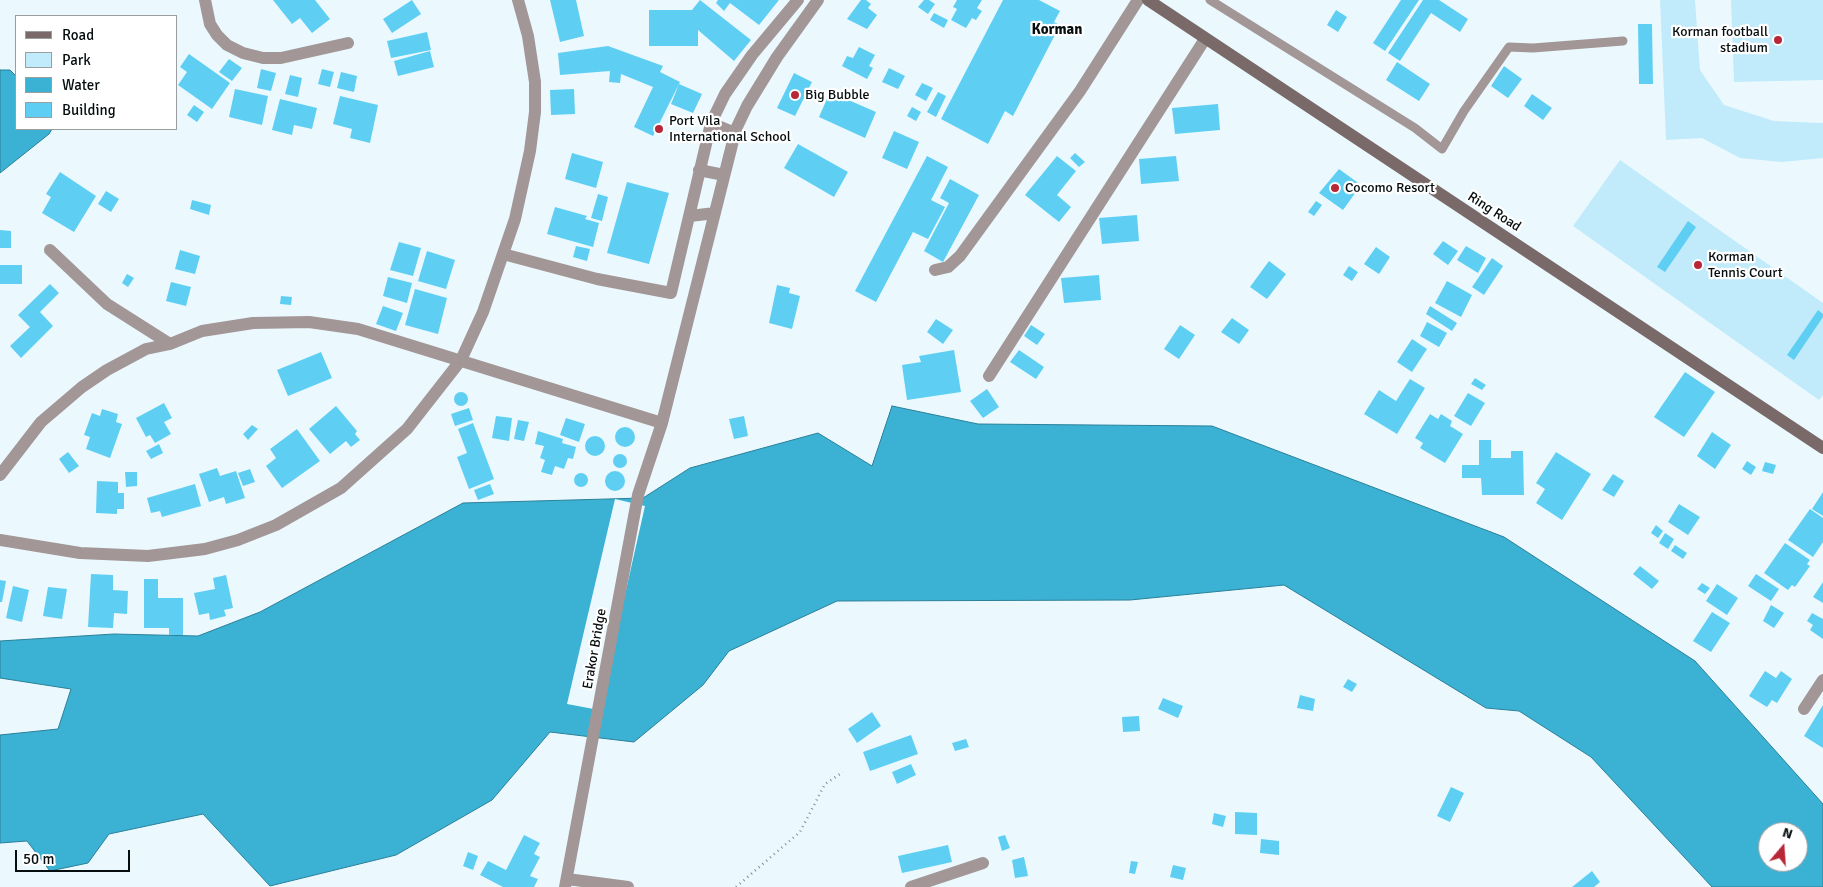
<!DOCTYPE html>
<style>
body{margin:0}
#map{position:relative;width:1823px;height:887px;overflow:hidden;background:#ebf9ff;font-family:Signika,sans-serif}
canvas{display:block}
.legend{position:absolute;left:15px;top:15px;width:162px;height:115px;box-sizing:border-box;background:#fff;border:1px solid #9b9e9f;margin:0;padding:6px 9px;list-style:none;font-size:15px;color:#050d0f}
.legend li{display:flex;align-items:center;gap:10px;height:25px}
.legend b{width:25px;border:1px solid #9b9e9f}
.north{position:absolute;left:1758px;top:822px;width:50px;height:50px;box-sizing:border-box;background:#fff;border:1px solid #9b9e9f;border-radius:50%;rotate:18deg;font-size:14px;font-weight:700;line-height:20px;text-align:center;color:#050d0f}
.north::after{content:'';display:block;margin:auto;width:18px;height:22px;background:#b82738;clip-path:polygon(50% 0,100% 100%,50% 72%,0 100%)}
.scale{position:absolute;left:15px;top:850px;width:115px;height:22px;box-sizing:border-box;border:2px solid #050d0f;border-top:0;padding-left:6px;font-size:15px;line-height:18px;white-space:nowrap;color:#050d0f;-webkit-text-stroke:4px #fff;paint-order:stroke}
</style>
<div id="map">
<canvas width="1823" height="887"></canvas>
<ul class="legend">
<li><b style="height:6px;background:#796a69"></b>Road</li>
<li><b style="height:14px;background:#c1ebfb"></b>Park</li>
<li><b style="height:14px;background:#3bb1d4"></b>Water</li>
<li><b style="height:14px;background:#5ecff3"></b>Building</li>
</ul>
<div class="north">N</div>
<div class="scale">50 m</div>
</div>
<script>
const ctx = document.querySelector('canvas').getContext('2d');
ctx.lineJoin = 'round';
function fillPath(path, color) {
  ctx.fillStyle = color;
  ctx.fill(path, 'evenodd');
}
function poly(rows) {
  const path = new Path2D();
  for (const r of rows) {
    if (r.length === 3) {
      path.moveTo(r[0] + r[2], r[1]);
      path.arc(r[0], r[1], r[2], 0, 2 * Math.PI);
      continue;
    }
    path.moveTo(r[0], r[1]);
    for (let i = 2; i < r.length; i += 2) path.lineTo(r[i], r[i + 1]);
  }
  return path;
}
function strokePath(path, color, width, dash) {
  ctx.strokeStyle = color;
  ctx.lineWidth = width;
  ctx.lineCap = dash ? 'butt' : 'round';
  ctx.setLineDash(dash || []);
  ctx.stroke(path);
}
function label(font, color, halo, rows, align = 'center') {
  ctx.font = font + ' Signika,sans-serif';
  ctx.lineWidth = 4.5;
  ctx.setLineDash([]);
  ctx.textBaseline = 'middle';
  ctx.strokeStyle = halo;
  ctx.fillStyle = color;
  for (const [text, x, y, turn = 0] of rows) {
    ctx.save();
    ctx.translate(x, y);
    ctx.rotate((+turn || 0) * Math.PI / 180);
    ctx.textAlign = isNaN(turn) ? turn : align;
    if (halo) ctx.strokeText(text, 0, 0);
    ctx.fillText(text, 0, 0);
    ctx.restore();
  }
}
fillPath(poly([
 [1660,0,1695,0,1700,70,1724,105,1774,121,1823,123,1823,158,1782,162,1740,158,1702,138,1666,140],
 [1731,0,1823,0,1823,80,1734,82],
 [1620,160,1823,303,1823,395,1819,400,1573,226]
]), '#c1ebfb');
const water = poly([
 [0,70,10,70,16,76,16,129,52,129,49,134,0,173,0,70],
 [892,406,978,424,1212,426,1504,537,1695,661,1823,804,1823,887,1712,887,1591,757,1519,711,1486,708,1284,585,1130,600,837,601,729,651,703,685,634,742,550,732,492,800,396,855,270,886,203,814,109,834,88,863,50,871,27,841,0,843,0,735,58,729,71,689,0,678,0,641,114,634,198,636,260,612,463,503,643,498,690,468,818,433,872,466,892,406],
 [1768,832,1798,832,1798,862,1768,862,1768,832]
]);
fillPath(water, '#3bb1d4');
strokePath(water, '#2b8099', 1);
fillPath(poly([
 [615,499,645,506,599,710,567,704]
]), '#ebf9ff');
fillPath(poly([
 [273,0,315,0,330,19,312,33,300,18,292,24],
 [412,0,421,14,392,33,383,19],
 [550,0,576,0,584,36,560,42],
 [700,0,751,40,734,61,698,30,698,46,649,46,649,10,692,10],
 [718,0,779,0,759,25,730,3,724,11,716,3],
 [861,0,866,0,871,4,868,8,877,15,867,29,847,19],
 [924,0,929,0,935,4,928,14,918,7],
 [957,0,982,0,977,8,982,11,976,20,972,18,966,28,951,20,957,9,953,7],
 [1003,0,1039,0,1060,11,1054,22,1060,25,1013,116,1005,111,988,144,941,119],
 [1401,0,1419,0,1385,51,1373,43],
 [1423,0,1439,0,1468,19,1460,32,1431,13,1400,61,1388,53],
 [1336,10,1347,17,1338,32,1327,25],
 [934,13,948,20,944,28,930,20],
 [1638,24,1652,24,1653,84,1639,84],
 [427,32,431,50,391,58,387,41],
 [608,46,663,66,660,72,680,82,653,136,634,127,653,87,621,74,620,83,609,82,610,71,560,75,558,53],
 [859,47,875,55,869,66,873,68,867,79,842,66,847,56,853,58],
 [430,51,434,67,398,76,394,61],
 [189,54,230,83,212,109,178,85,187,72,180,67],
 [229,59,242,68,232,81,219,72],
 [1397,62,1430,84,1419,101,1386,80],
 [1504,66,1522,79,1508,98,1491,86],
 [889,68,905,76,898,89,882,82],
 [261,69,276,73,271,91,257,88],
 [322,69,334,72,330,87,318,84],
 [341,72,357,76,354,92,337,88],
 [794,73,812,82,795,116,777,108],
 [290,75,302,78,298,97,285,94],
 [922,83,933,88,926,101,915,95],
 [679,84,702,94,693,113,671,104],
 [235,89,268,96,262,125,229,117],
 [574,89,575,114,551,115,550,90],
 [830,92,876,112,865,138,819,117],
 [938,92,946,96,936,117,927,112],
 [1532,94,1552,108,1543,120,1524,106],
 [340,96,378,105,370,143,350,138,352,129,333,124],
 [280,99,317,108,312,129,294,125,292,135,272,130],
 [1218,104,1220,130,1175,134,1172,108],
 [194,105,204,112,197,122,187,115],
 [912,107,921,112,916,121,907,116],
 [894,131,919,142,907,169,882,158],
 [798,144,848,172,834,197,784,168],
 [572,153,603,162,596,188,565,179],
 [1075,153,1085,162,1079,167,1070,158],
 [927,156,948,167,931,200,945,207,928,239,913,232,876,302,855,291],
 [1057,156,1076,171,1057,195,1071,207,1059,222,1025,195],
 [1176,156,1179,181,1141,184,1139,159],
 [1339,169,1361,185,1343,210,1319,193],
 [60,172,96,196,74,232,42,213,51,197,46,194],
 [950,179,979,195,943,262,924,251,949,203,940,198],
 [627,182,669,193,649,264,607,253],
 [106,191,119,199,111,212,98,204],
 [598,194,608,197,602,221,591,218],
 [192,200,211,205,209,215,190,209],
 [1316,201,1322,205,1314,216,1308,212],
 [555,207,587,216,585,219,599,223,593,247,547,234],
 [1137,215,1139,241,1102,244,1099,218],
 [1688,221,1696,227,1665,272,1657,267],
 [0,230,11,231,11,248,0,248],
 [1443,241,1458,251,1448,265,1433,254],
 [399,242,421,248,413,276,390,270],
 [576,246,590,249,587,261,573,257],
 [1466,246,1486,258,1478,273,1457,260],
 [1376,247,1390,257,1379,274,1364,264],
 [180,250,200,256,195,274,175,269],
 [427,251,455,260,446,289,418,281],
 [1492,258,1503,266,1484,295,1472,287],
 [1269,261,1286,274,1267,299,1250,287],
 [0,265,22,265,22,284,0,284],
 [1349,266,1358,272,1352,281,1343,275],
 [127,274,134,278,128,287,122,283],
 [1099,275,1101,300,1064,303,1061,278],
 [388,277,412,283,407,303,383,296],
 [1447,281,1472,295,1461,317,1435,303],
 [171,282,191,287,186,306,166,301],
 [50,284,59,293,40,312,53,326,21,358,10,346,30,327,18,315],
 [777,285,790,288,789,293,800,296,792,329,769,323],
 [415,289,447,298,438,334,405,325],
 [281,296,292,297,291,305,280,304],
 [383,306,403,313,396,331,376,324],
 [1430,306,1457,323,1452,331,1426,314],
 [1818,310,1823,314,1823,317,1794,360,1787,355],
 [1232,318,1249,330,1239,344,1221,332],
 [936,319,953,330,943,344,927,332],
 [1427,322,1447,333,1439,347,1420,336],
 [1031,325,1045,334,1037,345,1024,336],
 [1180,325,1195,335,1179,359,1164,349],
 [1412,339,1427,349,1412,372,1397,362],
 [954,350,961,392,907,400,902,365,921,362,919,356],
 [1019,350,1044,367,1036,379,1010,362],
 [321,352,332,378,288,396,277,370],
 [1685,372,1715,392,1684,437,1654,417],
 [1475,378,1486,385,1482,390,1471,384],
 [1410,379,1425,388,1397,434,1364,414,1379,390,1396,401],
 [987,389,999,407,983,418,970,401],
 [461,399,7],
 [1468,393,1485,403,1471,426,1454,416],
 [164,403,172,418,164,422,171,434,155,443,150,435,146,437,136,418],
 [336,406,357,431,355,434,360,440,351,447,346,441,330,454,309,429],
 [469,408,473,420,455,426,451,414],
 [102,409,118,414,116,422,122,424,110,458,86,449,90,437,84,435,92,413,100,416],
 [1430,414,1438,419,1441,414,1452,421,1450,426,1463,434,1445,463,1420,448,1423,443,1415,438],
 [496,416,512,418,509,441,492,438],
 [744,416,748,436,734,439,729,419],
 [566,418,585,424,579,442,560,435],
 [518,420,529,422,524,441,514,439],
 [473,423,494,479,469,489,457,457,467,453,458,429],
 [252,425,258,429,248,440,243,434],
 [625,437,10],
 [297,429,320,461,282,488,266,466,276,458,270,449],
 [538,431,563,439,562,443,576,447,573,459,568,458,564,469,555,466,552,475,541,472,545,460,540,458,544,446,535,444],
 [1712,432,1731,445,1715,469,1697,456],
 [595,446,10],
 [1479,440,1491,440,1491,458,1511,458,1511,451,1523,451,1524,495,1482,495,1481,478,1462,478,1462,465,1479,465],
 [159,444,163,453,151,459,146,451],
 [68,452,79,466,69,473,59,459],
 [1556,452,1591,474,1562,520,1536,503,1545,489,1536,483],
 [620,461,7],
 [1747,461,1756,467,1751,475,1742,469],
 [1765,462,1776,465,1773,474,1762,471],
 [217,468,220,476,236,471,245,498,226,504,224,497,209,502,199,474],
 [250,469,255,482,243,486,238,473],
 [615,481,10],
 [125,472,137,472,137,486,126,487],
 [581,480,7],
 [1613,474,1624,481,1614,497,1602,490],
 [97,481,118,482,118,493,124,493,124,509,117,509,117,514,96,513],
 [195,484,201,506,162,517,160,511,151,513,147,498],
 [490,484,494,494,478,500,474,490],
 [1823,492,1823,516,1812,509],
 [1679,504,1700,517,1688,535,1668,522],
 [1810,509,1823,518,1823,542,1813,557,1788,540],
 [1656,525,1663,531,1658,538,1651,533],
 [1665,533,1674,539,1668,549,1659,543],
 [1785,543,1810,560,1807,564,1810,566,1795,587,1792,585,1788,590,1764,573],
 [1675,545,1687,553,1683,559,1671,551],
 [1640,566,1659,581,1652,589,1633,574],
 [91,574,113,575,113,590,128,591,127,614,114,613,113,628,88,627],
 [1756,574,1779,589,1771,601,1748,586],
 [226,575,233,608,224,610,226,616,210,620,209,613,199,615,194,593,215,589,213,578],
 [144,579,158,579,158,598,183,598,183,635,169,635,169,628,144,628],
 [0,580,6,581,2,602,0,602],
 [1823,582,1823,603,1813,597],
 [1702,583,1710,588,1705,594,1697,589],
 [1717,584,1738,598,1727,615,1706,601],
 [13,586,29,590,22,622,6,618],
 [48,587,67,589,62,619,43,616],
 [1771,605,1784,613,1774,628,1763,621],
 [1712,612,1730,623,1711,652,1693,641],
 [1812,613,1823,619,1823,639,1810,630,1813,625,1807,621],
 [1765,671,1776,678,1781,671,1792,679,1777,703,1772,700,1767,707,1749,696],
 [1348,679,1357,684,1352,692,1343,687],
 [1300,695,1315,699,1313,711,1297,708],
 [1163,698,1183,706,1178,718,1158,709],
 [1823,705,1823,748,1804,736],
 [872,712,881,726,857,743,848,729],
 [1139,716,1140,731,1123,732,1122,717],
 [911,735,918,754,870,771,863,752],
 [966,739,969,747,955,751,952,743],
 [911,764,916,775,897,784,892,772],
 [1451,787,1464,793,1450,822,1437,816],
 [1235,812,1257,813,1257,835,1235,834],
 [1214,813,1226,816,1223,827,1212,824],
 [524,835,540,843,534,854,540,857,530,876,538,879,534,887,503,887,480,875,488,861,506,870],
 [1005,835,1010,848,1002,851,998,837],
 [1261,839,1279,841,1279,855,1260,853],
 [948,845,952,862,902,873,898,856],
 [468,852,478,856,473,870,463,866],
 [1024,857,1028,876,1015,878,1012,860],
 [1131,861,1138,862,1135,874,1129,873],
 [1173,865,1186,868,1183,880,1170,877],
 [1592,871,1600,882,1594,887,1572,887]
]), '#5ecff3');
strokePath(poly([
 [736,887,800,832,825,784,843,772]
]), '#849094', 2.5, [1, 4]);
strokePath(poly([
 [1210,0,1415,128,1442,149,1464,111,1509,47,1533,48,1623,41]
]), '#a29796', 9);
strokePath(poly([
 [205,0,210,24,217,35,227,45,243,53,263,58,281,58,348,43],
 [711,123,735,133],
 [699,170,724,175],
 [690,216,715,213],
 [50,250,107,304,170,344],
 [503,254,597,279,671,293,711,123,725,94,752,55,798,0],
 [935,270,948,267,960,256,1080,91,1138,0],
 [989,376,1205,39],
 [0,475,41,422,82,387,107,370,146,349,170,344,202,331,253,323,309,322,358,329,662,423],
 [0,540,80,553,148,556,205,549,238,540,276,525,341,488,407,429,461,360,483,312,515,219,530,151,535,112,535,82,528,36,518,0],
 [1804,709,1823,680],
 [567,879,628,887],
 [565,887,638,495,662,423,736,129,747,106,777,57,818,0],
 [911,887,983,863]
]), '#a29796', 12);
strokePath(poly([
 [1148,0,1823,448]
]), '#796a69', 12);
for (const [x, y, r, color] of [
 [1778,40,5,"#b82738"],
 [795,95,5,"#b82738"],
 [659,129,5,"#b82738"],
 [1335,188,5,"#b82738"],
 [1698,265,5,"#b82738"]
]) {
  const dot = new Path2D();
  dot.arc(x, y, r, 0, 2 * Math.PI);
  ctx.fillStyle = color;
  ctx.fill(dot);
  strokePath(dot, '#fff', 2);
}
label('14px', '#050d0f', '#fff', [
 ["Korman football",1768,32,"right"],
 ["stadium",1768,48,"right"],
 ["Big Bubble",805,95],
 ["Port Vila",669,121],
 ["International School",669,137],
 ["Cocomo Resort",1345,188],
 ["Korman",1708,257],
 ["Tennis Court",1708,273]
], 'left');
label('14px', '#050d0f', '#fff', [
 ["Ring Road",1494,212,33],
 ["Erakor Bridge",595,649,-80]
]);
label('bold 15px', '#050d0f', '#fff', [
 ["Korman",1057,30]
]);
</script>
